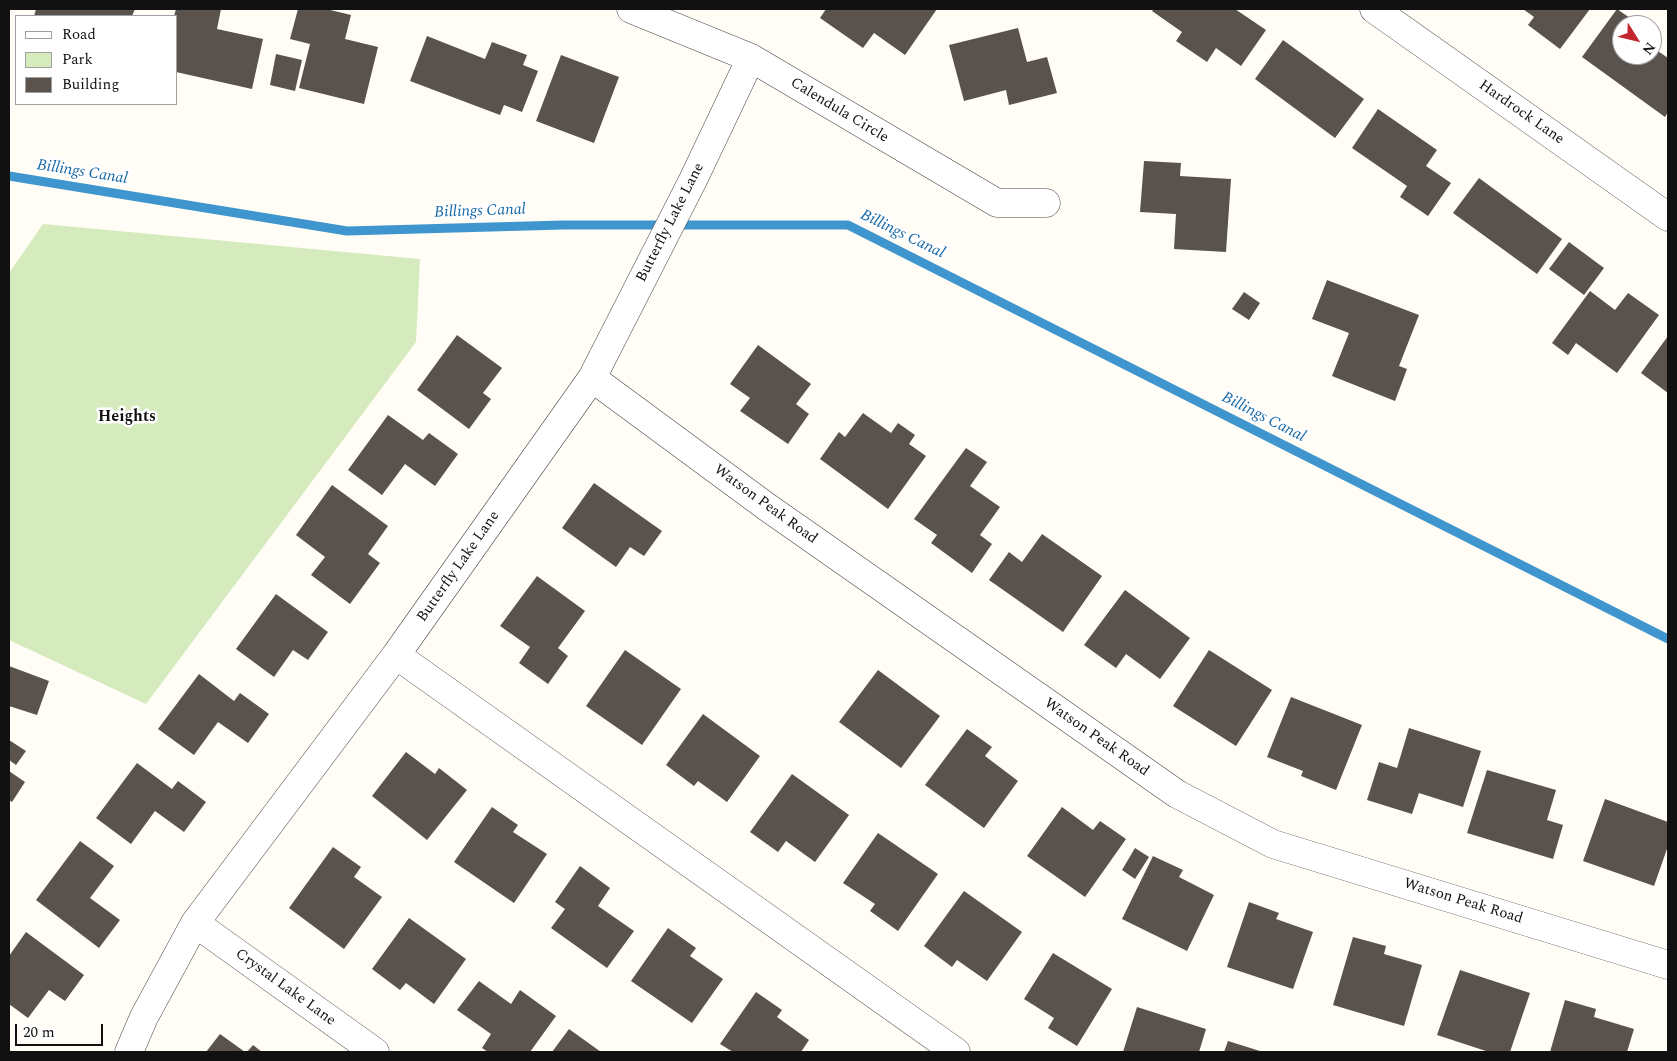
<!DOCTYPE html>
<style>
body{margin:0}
#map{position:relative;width:1677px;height:1061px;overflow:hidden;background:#fffdf5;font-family:Spectral,serif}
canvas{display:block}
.frame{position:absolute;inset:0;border:10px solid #111;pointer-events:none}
.legend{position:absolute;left:15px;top:15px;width:162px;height:90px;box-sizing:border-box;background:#fff;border:1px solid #a0a0a0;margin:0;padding:6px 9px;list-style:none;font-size:15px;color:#111}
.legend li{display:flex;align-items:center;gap:10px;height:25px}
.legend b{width:25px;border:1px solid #a0a0a0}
.north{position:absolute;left:1612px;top:15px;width:50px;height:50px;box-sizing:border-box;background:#fff;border:1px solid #a0a0a0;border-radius:50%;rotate:126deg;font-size:14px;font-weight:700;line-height:20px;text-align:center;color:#111}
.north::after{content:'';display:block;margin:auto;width:18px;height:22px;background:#c4262e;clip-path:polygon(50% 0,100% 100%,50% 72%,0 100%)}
.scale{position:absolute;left:15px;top:1024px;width:88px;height:22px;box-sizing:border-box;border:2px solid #111;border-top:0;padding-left:6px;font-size:15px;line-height:18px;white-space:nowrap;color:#111;-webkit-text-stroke:4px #fff;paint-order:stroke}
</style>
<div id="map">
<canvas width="1677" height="1061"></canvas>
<div class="frame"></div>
<ul class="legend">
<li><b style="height:6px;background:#fff"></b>Road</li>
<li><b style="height:14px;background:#d5ebbd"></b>Park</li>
<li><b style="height:14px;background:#5a524d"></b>Building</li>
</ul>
<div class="north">N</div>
<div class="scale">20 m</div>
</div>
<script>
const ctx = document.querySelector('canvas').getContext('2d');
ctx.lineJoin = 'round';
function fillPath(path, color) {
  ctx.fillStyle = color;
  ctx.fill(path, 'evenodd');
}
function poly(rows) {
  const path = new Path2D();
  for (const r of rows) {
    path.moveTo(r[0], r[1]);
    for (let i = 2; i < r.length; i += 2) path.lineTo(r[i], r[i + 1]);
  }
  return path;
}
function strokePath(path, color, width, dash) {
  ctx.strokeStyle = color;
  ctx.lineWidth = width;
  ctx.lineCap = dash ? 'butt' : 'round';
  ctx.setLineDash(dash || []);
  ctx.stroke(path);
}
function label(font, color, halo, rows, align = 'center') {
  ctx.font = font + ' Spectral,serif';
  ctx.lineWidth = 5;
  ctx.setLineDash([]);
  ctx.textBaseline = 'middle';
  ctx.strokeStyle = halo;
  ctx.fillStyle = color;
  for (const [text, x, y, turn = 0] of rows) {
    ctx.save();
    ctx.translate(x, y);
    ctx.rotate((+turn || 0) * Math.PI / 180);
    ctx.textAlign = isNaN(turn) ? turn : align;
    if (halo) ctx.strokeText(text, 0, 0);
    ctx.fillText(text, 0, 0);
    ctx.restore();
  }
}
fillPath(poly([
 [43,224,420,259,416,342,146,704,9,640,9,273]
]), '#d5ebbd');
strokePath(poly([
 [9,176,347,231,563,225,848,225,1668,639]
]), '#3f96cf', 9);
fillPath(poly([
 [36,9,135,9,132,16,34,16],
 [176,9,221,9,217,29,263,39,252,89,176,72,176,16,174,16],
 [298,9,326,9,351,15,345,39,378,47,364,104,299,88,310,44,290,39],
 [826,9,937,9,905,55,874,33,863,48,820,18],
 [1154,9,1235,9,1266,30,1241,66,1216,48,1207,62,1176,41,1182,32,1152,11],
 [1523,9,1590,9,1560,49,1528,25,1534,17],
 [1617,9,1640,25,1622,25,1622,55,1652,55,1652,47,1668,58,1668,112,1665,117,1582,57],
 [1018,28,1027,62,1047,57,1057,93,1009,105,1006,90,964,101,949,45],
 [1652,33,1658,38,1652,46],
 [427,36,485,59,492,42,527,55,523,65,538,71,522,112,504,105,500,115,410,81],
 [1283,40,1364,99,1335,138,1255,79],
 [276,54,302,60,295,91,270,85],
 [561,55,619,77,594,143,536,121],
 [1378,109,1437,150,1426,166,1451,183,1428,216,1400,197,1407,186,1352,148],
 [1144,161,1181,163,1180,176,1231,179,1226,252,1174,249,1176,214,1140,212],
 [1479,178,1562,239,1537,274,1453,213],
 [1569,242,1604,268,1584,295,1549,269],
 [1327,280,1419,315,1399,366,1407,369,1395,401,1332,376,1349,333,1312,319],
 [1590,291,1615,310,1628,293,1659,315,1617,373,1576,343,1568,355,1552,343],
 [1244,292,1260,303,1249,320,1232,309],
 [457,335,502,368,483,393,491,399,469,429,417,390],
 [1668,336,1668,393,1641,373],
 [758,345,811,384,796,404,809,414,788,444,740,411,750,398,730,384],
 [863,413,891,433,898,423,915,435,909,444,926,456,888,509,820,459,839,432,845,437],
 [388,415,423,440,429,433,458,454,435,486,405,464,382,495,348,470],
 [966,448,987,462,970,486,1000,507,980,535,992,544,972,573,931,543,937,535,914,519],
 [594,483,662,531,644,556,630,547,616,567,562,528],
 [332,485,388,526,368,554,380,563,350,604,311,575,325,557,296,535],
 [1042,534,1102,576,1063,632,989,580,1009,552,1022,562],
 [537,576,585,611,558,648,568,656,548,684,519,663,530,647,500,626],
 [1125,590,1190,638,1160,679,1126,654,1116,668,1084,645],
 [276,594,328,632,308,660,293,650,274,677,236,649],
 [625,650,681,689,642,745,586,706],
 [1209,650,1272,690,1236,746,1173,706],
 [9,666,49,681,37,715,9,706],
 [878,670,940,716,901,768,839,722],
 [199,674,234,701,240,693,269,714,248,743,218,722,194,755,158,729],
 [1291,697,1362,725,1336,790,1301,776,1303,771,1267,757],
 [703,714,760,756,727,802,698,781,694,786,666,765],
 [1409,728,1481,751,1463,807,1419,793,1412,814,1367,800,1379,762,1397,768],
 [967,729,992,747,985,756,1018,781,984,828,925,785],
 [9,740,26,751,16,765,9,760],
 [406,752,435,774,439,768,467,790,427,840,372,796],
 [137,763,172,789,178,781,206,802,184,832,155,811,131,844,96,818],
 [1487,770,1556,790,1547,820,1563,825,1553,859,1467,833],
 [9,771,25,782,12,802,9,800],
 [792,774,849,815,815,862,786,841,778,852,750,832],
 [1605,799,1668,822,1668,846,1654,886,1583,861],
 [492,807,518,825,513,832,547,854,514,903,454,862],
 [1062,807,1093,830,1100,821,1126,839,1085,897,1027,856],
 [878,833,938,874,898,931,870,911,875,904,843,883],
 [80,841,114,866,90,898,120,920,99,948,36,900],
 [333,847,361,867,354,877,382,897,344,949,289,908],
 [1135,848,1149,857,1135,879,1122,870],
 [1153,856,1183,870,1179,877,1214,895,1187,951,1122,919],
 [580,866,610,888,598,906,634,931,607,968,551,928,565,909,555,902],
 [964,891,1022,932,987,981,957,960,952,967,924,946],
 [1249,902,1279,913,1276,919,1313,932,1293,989,1227,967],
 [409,918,466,959,434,1004,406,983,400,990,372,969],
 [668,928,696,948,690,956,723,979,692,1023,631,981],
 [26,932,84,975,65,1001,49,990,28,1018,9,1004,9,956],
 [1353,937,1386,946,1384,954,1422,965,1404,1026,1333,1005],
 [1053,953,1112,989,1077,1046,1048,1028,1054,1018,1024,999],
 [1460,970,1530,993,1510,1052,1489,1052,1437,1035],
 [479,981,511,1004,520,990,556,1016,530,1052,488,1052,482,1048,491,1034,457,1010],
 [756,992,782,1010,777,1017,809,1040,801,1052,733,1052,720,1044],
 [1565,1000,1596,1009,1594,1017,1634,1029,1627,1052,1550,1052],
 [1137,1007,1206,1029,1199,1052,1123,1052],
 [569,1029,601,1052,552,1052],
 [220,1034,245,1052,206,1052],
 [1228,1041,1263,1052,1224,1052],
 [253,1045,262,1052,247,1052]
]), '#5a524d');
const minor = poly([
 [631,9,751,58,997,203,1046,203],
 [1374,9,1668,217],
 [592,378,767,507,1177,794,1273,844,1668,965],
 [396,655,956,1052],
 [195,923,375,1052],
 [129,1052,144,1017,195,923,396,655,592,378,693,180,751,58]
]);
strokePath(minor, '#444', 29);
strokePath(minor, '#fff', 28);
label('15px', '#111', '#fff', [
 ["Calendula Circle",839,111,31],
 ["Hardrock Lane",1521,113,35],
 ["Butterfly Lake Lane",671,223,-63],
 ["Watson Peak Road",765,505,36],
 ["Butterfly Lake Lane",459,567,-55],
 ["Watson Peak Road",1096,738,35],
 ["Watson Peak Road",1463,902,17],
 ["Crystal Lake Lane",285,988,36]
]);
label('italic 16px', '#1768a6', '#fff', [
 ["Billings Canal",82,173,9],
 ["Billings Canal",480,212,-2],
 ["Billings Canal",902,235,26],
 ["Billings Canal",1263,418,27]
]);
label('bold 16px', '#111', '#fff', [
 ["Heights",127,418]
]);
</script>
